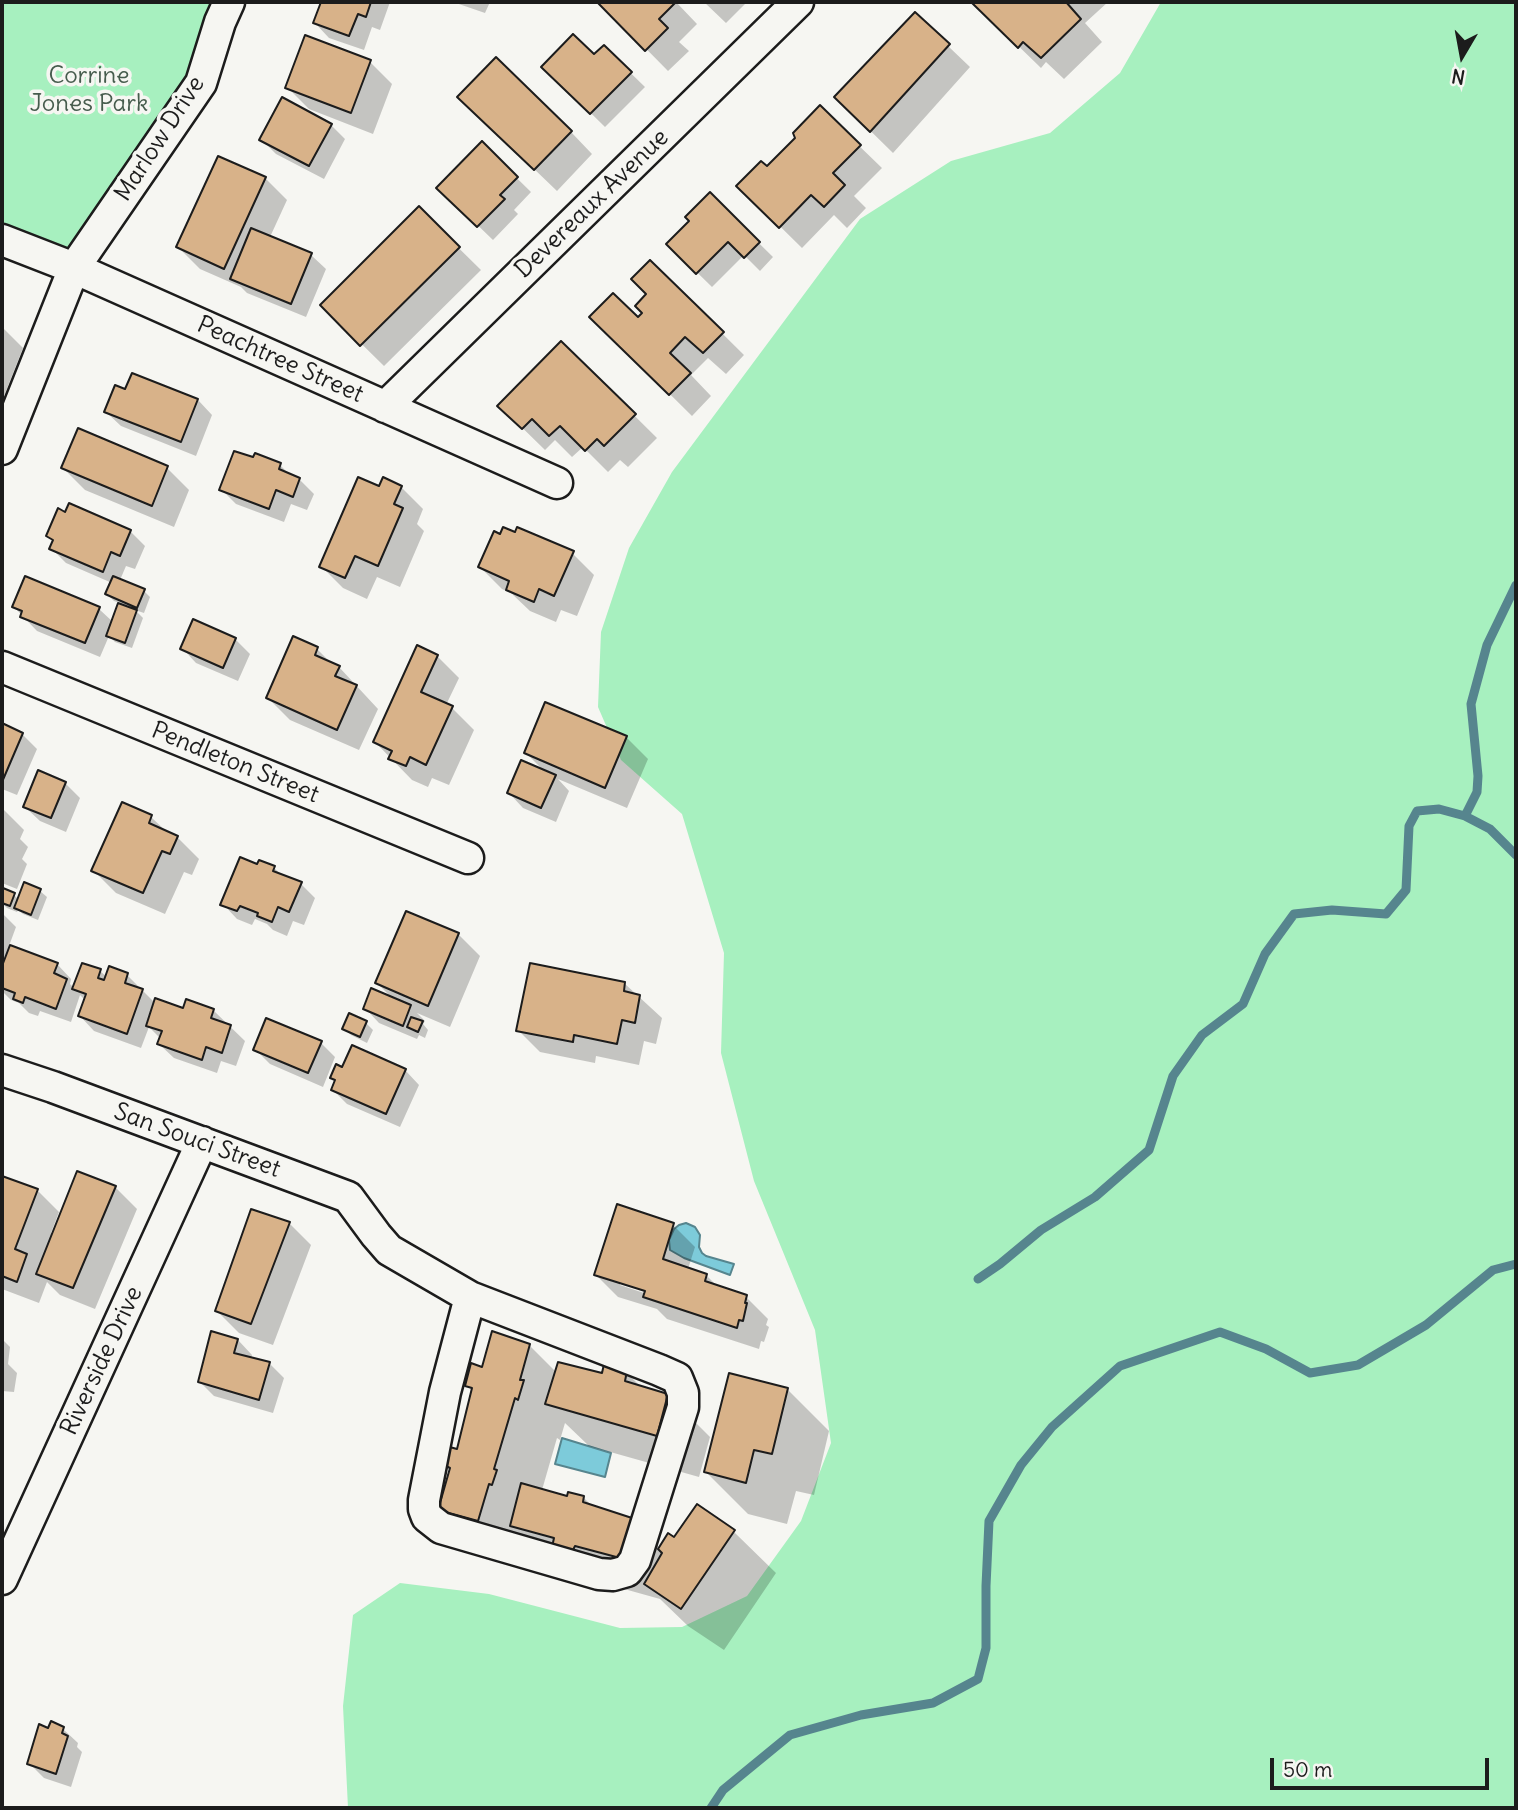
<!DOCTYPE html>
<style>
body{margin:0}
#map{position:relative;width:1518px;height:1810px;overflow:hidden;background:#f6f6f2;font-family:Delius,sans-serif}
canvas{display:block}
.frame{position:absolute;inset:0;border:4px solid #1c1c1c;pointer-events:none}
.north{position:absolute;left:1427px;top:21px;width:70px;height:70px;-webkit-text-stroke:5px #f6f6f2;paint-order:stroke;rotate:190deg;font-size:19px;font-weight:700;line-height:28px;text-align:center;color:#1c1c1c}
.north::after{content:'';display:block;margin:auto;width:24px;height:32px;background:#1c1c1c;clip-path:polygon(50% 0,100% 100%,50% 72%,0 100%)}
.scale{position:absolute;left:1270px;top:1758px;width:219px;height:32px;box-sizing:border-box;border:4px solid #1c1c1c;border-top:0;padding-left:9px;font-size:21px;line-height:24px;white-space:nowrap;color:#1c1c1c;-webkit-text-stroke:5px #f6f6f2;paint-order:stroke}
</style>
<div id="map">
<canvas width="1518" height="1810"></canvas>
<div class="frame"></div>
<div class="north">N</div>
<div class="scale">50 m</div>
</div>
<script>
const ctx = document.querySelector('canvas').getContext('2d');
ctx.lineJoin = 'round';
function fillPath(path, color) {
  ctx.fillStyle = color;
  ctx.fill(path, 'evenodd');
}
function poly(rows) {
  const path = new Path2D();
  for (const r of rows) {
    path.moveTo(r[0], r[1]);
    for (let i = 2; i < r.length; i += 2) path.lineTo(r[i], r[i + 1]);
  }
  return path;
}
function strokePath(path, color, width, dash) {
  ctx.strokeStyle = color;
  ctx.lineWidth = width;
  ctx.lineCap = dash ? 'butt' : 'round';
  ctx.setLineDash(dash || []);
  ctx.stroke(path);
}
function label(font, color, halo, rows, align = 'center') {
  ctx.font = font + ' Delius,sans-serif';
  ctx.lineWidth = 7;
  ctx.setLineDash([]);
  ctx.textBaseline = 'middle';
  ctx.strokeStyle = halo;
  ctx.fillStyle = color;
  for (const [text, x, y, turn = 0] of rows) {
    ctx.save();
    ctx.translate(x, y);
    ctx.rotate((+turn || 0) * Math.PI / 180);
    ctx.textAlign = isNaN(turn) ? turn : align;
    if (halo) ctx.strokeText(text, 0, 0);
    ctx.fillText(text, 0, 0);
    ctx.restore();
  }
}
fillPath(poly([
 [2,2,229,2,220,22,74,268,2,240],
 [1161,2,1516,2,1516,1808,348,1808,343,1706,353,1615,400,1583,489,1594,620,1628,682,1627,747,1596,801,1521,831,1443,815,1330,754,1181,721,1053,724,953,682,814,621,760,598,707,601,632,629,548,672,472,860,219,951,161,1050,133,1120,73]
]), '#a7f0bf');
const water = poly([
 [686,1223,695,1227,700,1235,699,1247,702,1253,706,1256,734,1264,730,1275,684,1258,670,1250,669,1240,674,1229,679,1225,686,1223],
 [562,1438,611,1453,605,1477,555,1464,562,1438]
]);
fillPath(water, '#7dcbda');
strokePath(water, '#56858e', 2);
fillPath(poly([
 [322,2,390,2,380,30,372,27,364,50,329,38,315,23],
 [453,2,490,2,485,13],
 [600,2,676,2,697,24,679,42,689,51,668,71],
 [704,2,747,2,726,23],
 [973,2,1108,2,1085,23,1102,42,1064,79,1046,62,1041,68],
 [306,37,370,62,392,84,373,134,309,109,287,87],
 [948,46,970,67,893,153,836,97],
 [604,47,645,87,605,127,544,67,594,57],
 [820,108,882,168,854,196,866,208,847,228,834,215,802,248,739,186,767,169,797,138],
 [482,119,571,132,592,154,557,191],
 [331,125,345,139,324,179,276,154,261,139],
 [482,144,531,192,514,210,518,214,493,240,439,188],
 [265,178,287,200,270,237,311,255,326,269,306,317,247,293,241,287,200,269,178,247],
 [710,195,773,257,760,271,744,255,712,287,668,244,691,221],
 [419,209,481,270,384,366,322,305],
 [650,262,744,355,726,374,708,358,691,375,711,396,692,416,592,317,638,319,645,313,649,294],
 [2,327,23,348,2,401],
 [561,343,657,438,628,467,620,460,608,472,583,447,572,457,555,440,545,450,500,406],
 [198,400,212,415,196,456,121,426,106,412],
 [280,465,291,476,299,479,314,494,307,510,291,504,284,522,236,504,221,489],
 [63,468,167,468,189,490,174,527,85,490],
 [401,487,423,509,417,524,424,531,400,587,377,577,367,599,343,588,321,566,380,489],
 [130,531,145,546,135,569,126,566,120,580,144,591,150,597,144,613,135,610,143,618,132,648,115,642,109,636,100,657,37,631,14,607,26,579,99,609,113,622,120,603,114,601,107,594,112,583,66,563,51,548,54,542,48,536],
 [572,553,594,575,577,616,561,610,556,622,530,611,511,593,502,589,480,567],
 [235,639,250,654,238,681,196,663,182,648],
 [317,649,333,665,339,667,378,709,359,750,290,720,268,698],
 [437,656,459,678,446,705,452,708,474,730,449,785,432,778,428,787,412,780,375,742],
 [2,725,22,734,37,749,17,795,2,789],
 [626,737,648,759,627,808,558,779,569,791,556,822,523,808,509,793,544,771,526,753],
 [65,783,80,798,66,832,40,821,25,807],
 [122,804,151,817,168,833,177,837,199,859,192,875,184,872,165,914,116,893,94,871],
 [2,808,24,830,20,839,28,847,22,859,27,864,17,889,2,883],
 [258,867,274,868,283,876,301,884,315,898,304,925,293,921,287,936,273,930,267,924,255,919,252,925,237,919,223,904],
 [4,891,14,895,19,900,40,891,47,897,38,920,23,914,18,910,17,912,7,908,2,903],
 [2,913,16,927,9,946,57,964,71,979,70,984,74,988,100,971,107,977,127,975,155,1003,184,1010,213,1010,245,1041,236,1066,221,1061,217,1073,174,1058,159,1044,161,1039,149,1027,141,1048,94,1031,80,1016,86,1001,80,995,71,1022,40,1011,38,1016,29,1013,19,1003,11,1000,2,991],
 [458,934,480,956,450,1027,417,1013,425,1021,423,1024,428,1030,425,1038,419,1035,417,1039,379,1023,365,1008,393,999,377,983],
 [624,983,662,1018,656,1044,644,1041,639,1065,596,1056,595,1063,540,1052,518,1030],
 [350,1016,366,1023,373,1030,367,1043,351,1035,344,1028],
 [321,1043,335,1057,323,1087,270,1064,255,1049],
 [343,1069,405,1070,419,1085,400,1127,347,1104,333,1090,336,1081,332,1077],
 [2,1178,37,1190,59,1212,51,1233,54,1234,115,1187,137,1209,95,1309,60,1295,47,1282,39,1303,2,1289],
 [289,1223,311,1245,273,1345,239,1333,217,1311],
 [673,1225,695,1247,688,1269,706,1275,719,1288,746,1297,768,1319,766,1325,769,1327,764,1342,761,1341,759,1349,667,1319,657,1309,618,1297,596,1275],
 [620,1282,654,1292,653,1296,620,1285],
 [2,1339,10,1347,8,1364,17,1373,14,1392,2,1391],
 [238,1340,252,1355,251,1359,269,1363,284,1378,273,1413,214,1396,200,1382],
 [529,1345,557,1373,603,1375,626,1372,641,1387,668,1395,710,1437,699,1477,589,1446,565,1423,560,1440,557,1438,542,1490,568,1498,583,1497,593,1507,631,1519,661,1549,674,1539,698,1507,734,1532,776,1573,724,1650,688,1626,660,1599,617,1587,614,1593,520,1562,440,1510,451,1471,444,1464,459,1452,473,1391,467,1385,483,1369],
 [787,1389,829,1431,814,1495,796,1491,787,1524,748,1514,706,1472],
 [63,1729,78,1743,77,1747,82,1752,71,1787,44,1778,29,1763,48,1730]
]), '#0003');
strokePath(poly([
 [1465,816,1477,792,1478,776,1471,704,1487,645,1516,585],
 [978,1279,1000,1264,1041,1230,1095,1197,1149,1150,1173,1076,1202,1035,1243,1004,1265,954,1294,914,1332,910,1386,914,1406,890,1409,826,1417,811,1439,809,1465,816,1490,829,1516,855],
 [711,1808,723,1790,790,1735,861,1715,933,1703,978,1679,986,1648,986,1586,989,1521,1021,1465,1052,1427,1120,1366,1220,1332,1266,1349,1310,1373,1358,1365,1426,1325,1493,1270,1516,1264]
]), '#56858e', 9);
const building = poly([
 [321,2,371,2,366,17,358,14,349,36,313,23,321,2],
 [597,2,676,2,659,19,668,28,645,51,597,2],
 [971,2,1066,2,1081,19,1041,58,1023,42,1018,48,971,2],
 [915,12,950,44,870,132,834,97,915,12],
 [573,34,594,54,604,45,632,72,590,114,541,67,573,34],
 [305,35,371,60,351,113,285,88,305,35],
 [496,57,572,131,534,170,457,97,496,57],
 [282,97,332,124,309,166,259,140,282,97],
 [820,105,861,145,833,173,845,185,824,207,811,195,779,228,736,186,761,161,767,166,795,138,793,133,820,105],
 [482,141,518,177,500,195,505,199,477,227,436,188,482,141],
 [218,156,266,177,224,269,176,247,218,156],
 [710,192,760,242,744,258,728,242,696,274,666,244,689,221,685,217,710,192],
 [419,206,460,247,360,346,320,305,419,206],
 [251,228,312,253,291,304,230,279,251,228],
 [650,260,724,332,703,353,685,337,670,353,691,373,669,395,589,317,613,293,638,317,642,313,635,306,646,294,631,279,650,260],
 [561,341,636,414,604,446,597,439,585,451,560,426,549,436,532,419,522,429,497,406,561,341],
 [132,373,198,399,181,442,104,412,115,385,125,389,132,373],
 [78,428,168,466,152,506,61,468,78,428],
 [234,451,253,457,255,453,281,463,279,469,300,478,293,497,276,490,269,509,219,490,234,451],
 [358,477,379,486,383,477,402,486,394,504,403,508,378,566,355,556,345,578,319,567,358,477],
 [69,503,131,530,120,556,111,552,103,572,49,549,53,540,46,536,58,508,65,512,69,503],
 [503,527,515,532,517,527,574,551,554,596,539,589,534,602,506,590,509,581,478,567,494,531,500,534,503,527],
 [25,576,100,607,85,643,20,617,22,611,12,607,25,576],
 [113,576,145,589,137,608,105,594,113,576],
 [118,603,137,610,125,643,106,636,118,603],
 [193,619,236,638,223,668,180,649,193,619],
 [293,636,318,647,315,655,340,666,335,676,357,685,337,730,266,698,293,636],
 [417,645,438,655,421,692,453,706,426,765,410,757,406,766,388,759,392,751,373,742,417,645],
 [545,702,627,736,605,788,524,753,545,702],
 [2,723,23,733,2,782,2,723],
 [521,760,556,775,541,808,507,793,521,760],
 [38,770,66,782,51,818,23,807,38,770],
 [122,802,152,815,149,823,178,836,170,854,162,851,143,893,91,871,122,802],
 [240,857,257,864,259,860,275,866,273,871,302,882,289,912,278,907,272,922,257,916,258,913,240,906,237,911,220,905,240,857],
 [24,882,41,889,31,915,14,908,24,882],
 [3,888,15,893,10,906,2,903,3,888],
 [406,911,459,933,428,1006,375,983,406,911],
 [10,945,58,963,54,973,67,979,56,1009,25,997,23,1003,13,999,15,993,2,988,2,966,10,945],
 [82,963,101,969,98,978,104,980,109,966,128,973,125,983,143,989,127,1034,78,1016,86,994,72,989,82,963],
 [530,963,625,982,624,991,640,995,635,1023,622,1020,617,1044,574,1035,573,1042,516,1031,530,963],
 [371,988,411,1005,403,1026,363,1009,371,988],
 [155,998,183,1008,186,999,214,1009,211,1018,231,1025,222,1053,206,1047,202,1060,157,1044,162,1031,146,1026,155,998],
 [349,1013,367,1021,360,1037,342,1029,349,1013],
 [411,1017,423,1021,418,1032,407,1027,411,1017],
 [266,1018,322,1041,308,1073,253,1050,266,1018],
 [352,1045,406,1069,386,1114,331,1090,335,1080,330,1078,336,1064,342,1067,352,1045],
 [77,1171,116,1186,73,1288,36,1274,77,1171],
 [2,1176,38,1189,15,1249,27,1254,17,1282,2,1276,2,1176],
 [617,1204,674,1223,663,1259,707,1274,705,1281,747,1295,745,1303,747,1303,743,1321,739,1320,737,1328,643,1297,645,1291,594,1275,617,1204],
 [251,1209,290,1222,251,1324,215,1311,251,1209],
 [211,1331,238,1339,234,1353,270,1362,259,1400,198,1382,211,1331],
 [492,1331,530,1344,520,1380,524,1380,518,1400,515,1398,494,1469,497,1470,492,1485,489,1484,478,1521,438,1510,450,1468,442,1464,446,1446,457,1449,472,1388,465,1386,471,1363,482,1367,492,1331],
 [558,1362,602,1373,604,1364,627,1371,625,1381,668,1394,657,1436,545,1404,558,1362],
 [729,1373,788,1388,772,1454,754,1450,746,1483,704,1472,729,1373],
 [521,1483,567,1496,568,1492,584,1496,583,1502,632,1518,620,1558,575,1546,572,1552,552,1547,554,1538,510,1526,521,1483],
 [697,1504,735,1530,681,1609,644,1584,662,1553,658,1549,668,1533,674,1537,697,1504],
 [51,1721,64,1727,62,1733,68,1736,56,1774,27,1764,39,1724,48,1728,51,1721]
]);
fillPath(building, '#d8b289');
strokePath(building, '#1c1c1c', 2);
const minor = poly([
 [2,240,74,268,557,483],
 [385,407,798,2],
 [2,449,74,268,201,83,220,22,229,2],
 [2,667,468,858],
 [2,1070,53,1087,348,1197,376,1235,389,1250,470,1297,659,1370,677,1378,683,1393,683,1407,635,1560,627,1571,613,1575,599,1574,441,1528,427,1517,424,1509,424,1500,445,1392,470,1297],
 [2,1579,202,1142]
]);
strokePath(minor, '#1c1c1c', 35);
strokePath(minor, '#f6f6f2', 30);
label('24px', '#465c4d', '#f6f6f2', [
 ["Corrine",89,76],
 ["Jones Park",89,104]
]);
label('24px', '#1c1c1c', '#f6f6f2', [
 ["Marlow Drive",160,139,-57],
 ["Devereaux Avenue",592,204,-44],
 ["Peachtree Street",280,360,24],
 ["Pendleton Street",235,763,22],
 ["San Souci Street",197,1141,20],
 ["Riverside Drive",102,1361,-65]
]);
</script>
